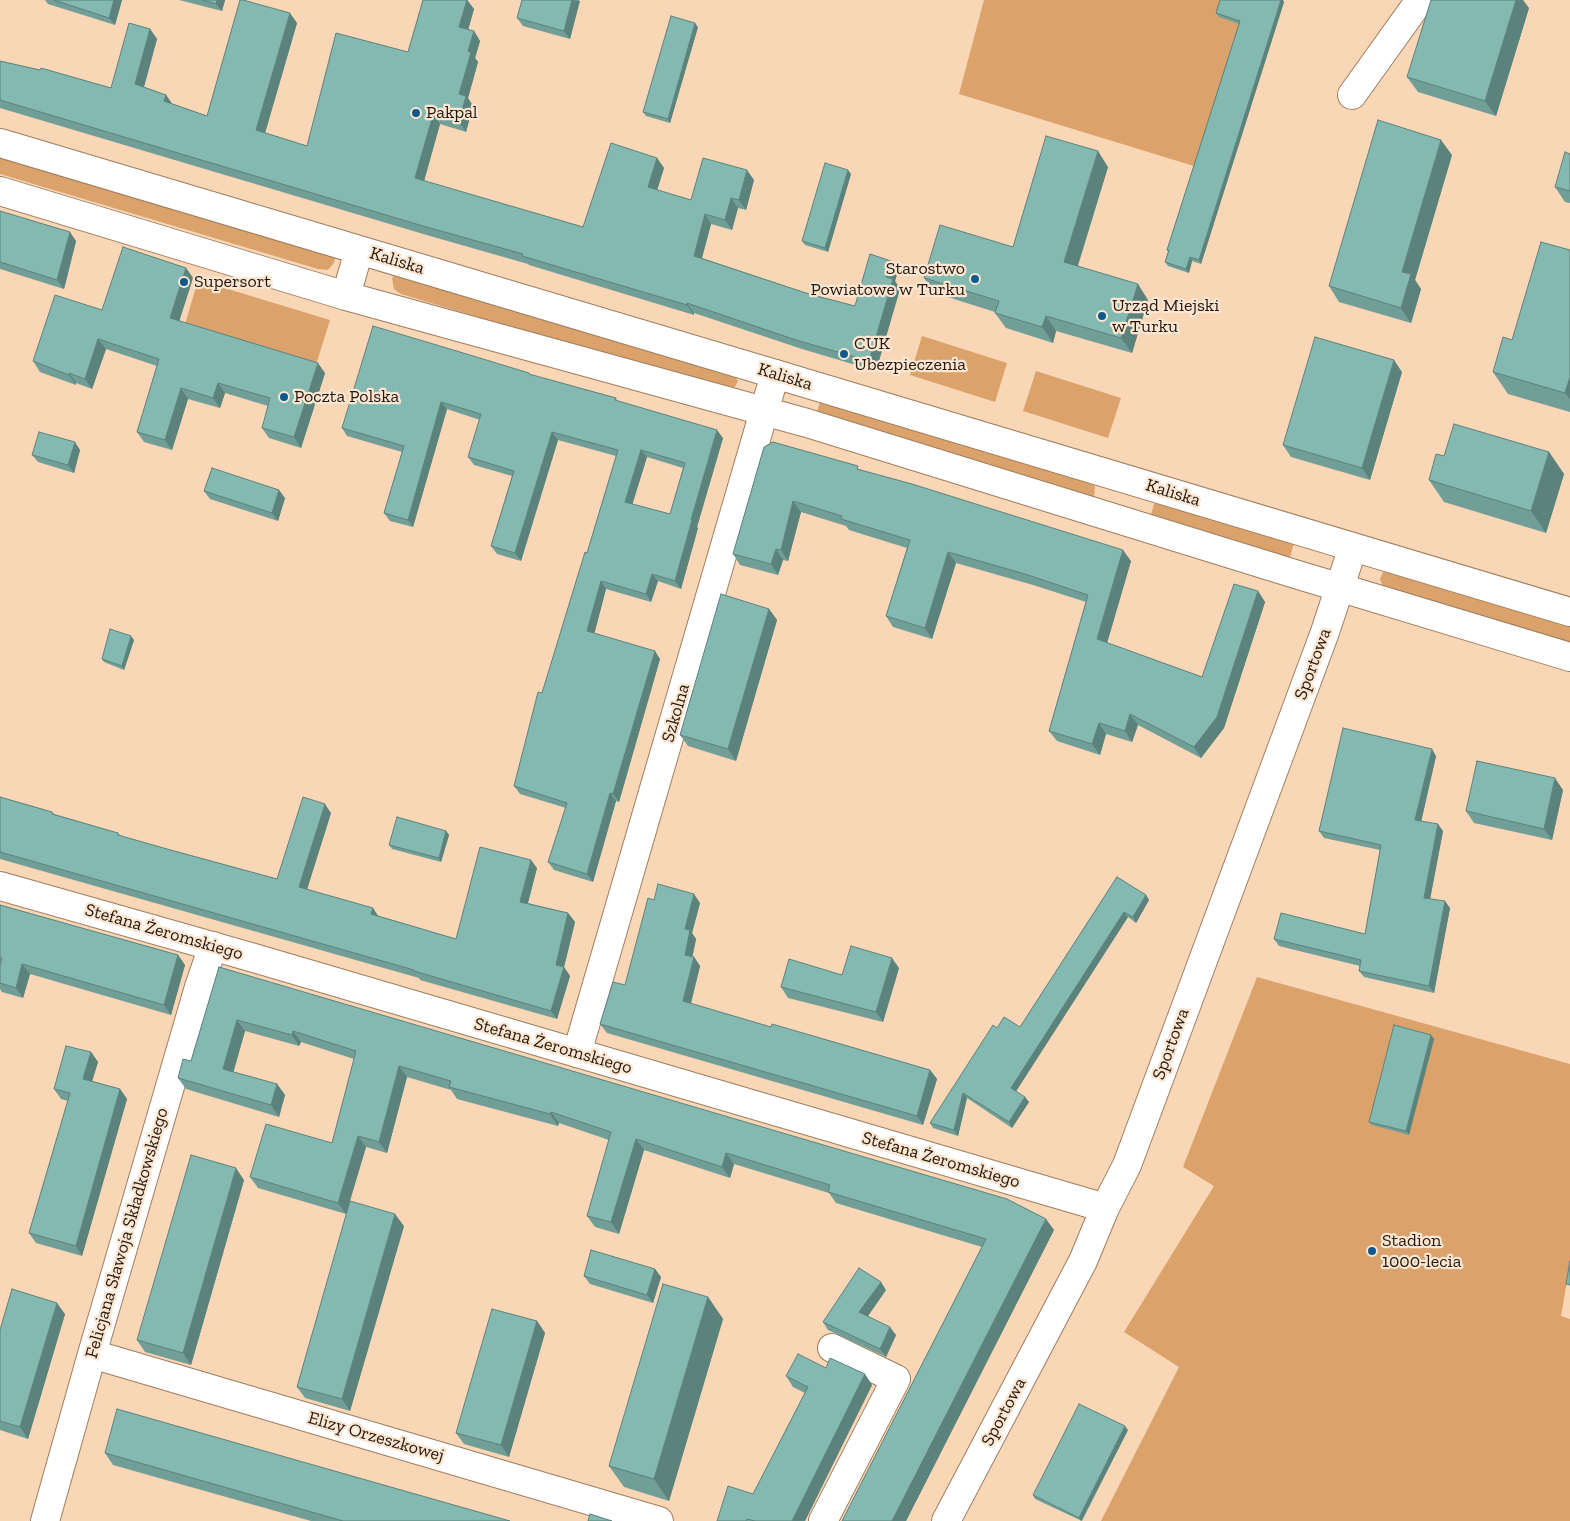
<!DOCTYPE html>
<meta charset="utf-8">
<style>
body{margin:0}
canvas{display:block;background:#f9d6b5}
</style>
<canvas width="1570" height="1521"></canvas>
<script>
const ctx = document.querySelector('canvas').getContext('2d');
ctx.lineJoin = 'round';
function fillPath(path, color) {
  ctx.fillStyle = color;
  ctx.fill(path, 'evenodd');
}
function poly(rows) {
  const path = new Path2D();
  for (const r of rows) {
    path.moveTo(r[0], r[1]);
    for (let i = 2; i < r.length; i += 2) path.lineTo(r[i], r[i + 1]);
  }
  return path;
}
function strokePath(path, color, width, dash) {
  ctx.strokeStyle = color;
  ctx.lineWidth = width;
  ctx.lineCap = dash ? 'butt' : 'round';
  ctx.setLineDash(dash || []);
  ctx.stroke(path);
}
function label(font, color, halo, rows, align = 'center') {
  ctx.font = font + ' "Zilla Slab",serif';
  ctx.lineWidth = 4.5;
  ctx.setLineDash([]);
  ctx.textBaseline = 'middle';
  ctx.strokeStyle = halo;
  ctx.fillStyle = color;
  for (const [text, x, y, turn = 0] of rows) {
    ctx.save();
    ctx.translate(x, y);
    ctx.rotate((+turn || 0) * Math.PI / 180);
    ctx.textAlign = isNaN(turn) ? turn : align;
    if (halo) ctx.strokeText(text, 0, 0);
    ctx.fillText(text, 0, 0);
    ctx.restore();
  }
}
fillPath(poly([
 [984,0,1224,0,1242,25,1197,167,959,94],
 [0,150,335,257,334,263,328,270,318,269,0,174],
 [395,274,734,375,738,381,734,389,731,391,720,390,401,294,394,289,392,278],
 [198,280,330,320,315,368,184,328],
 [922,336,1007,363,995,402,910,375],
 [1036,371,1121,398,1108,438,1023,411],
 [821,398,1093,480,1095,487,1094,496,1089,498,815,419],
 [1165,500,1295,539,1289,561,1151,515,1154,504],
 [1387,569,1570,622,1570,646,1383,587,1380,579,1383,572],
 [1257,977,1570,1064,1570,1264,1561,1316,1570,1319,1570,1521,1101,1521,1179,1367,1124,1332,1214,1186,1183,1167]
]), '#dba26b');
const minor = poly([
 [1352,95,1420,0],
 [577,1053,775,374],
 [92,1354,659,1521],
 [45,1521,92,1354,199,987,213,946],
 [823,1521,896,1379,832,1348]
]);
const tertiary = poly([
 [0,143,775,374,1570,612],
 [0,191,346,296,807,423,1295,574,1570,657],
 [346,296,359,250],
 [0,886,254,958,1105,1208],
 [946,1521,1083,1261,1105,1208,1127,1165,1325,632,1353,547]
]);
strokePath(minor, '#9e7e60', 30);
strokePath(tertiary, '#9e7e60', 30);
strokePath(minor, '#fff', 28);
strokePath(tertiary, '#fff', 28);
fillPath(poly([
 [45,0,122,0,115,25,48,4],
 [179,0,225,0,222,11],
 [423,0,467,0,474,9,468,30,474,31,480,41,475,58,478,62,468,98,473,106,466,132,440,124,424,181,583,227,657,158,664,168,657,190,691,200,754,180,746,210,738,208,732,230,711,224,702,258,809,294,855,306,891,261,898,271,895,281,900,289,876,371,802,349,694,313,694,315,529,265,528,264,430,236,0,108,0,61,111,88,150,29,157,39,144,87,166,95,172,104,207,116,297,23,265,133,307,146,408,52],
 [522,0,579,0,570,39,523,26,517,18],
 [1284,2,1201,264,1192,261,1189,273,1168,266,1165,262,1168,252,1167,250,1239,24,1219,17,1216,13],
 [1529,8,1496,116,1418,92,1407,77],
 [698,27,670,123,646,116,643,112],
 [1570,154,1570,203,1565,202,1555,187],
 [1452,155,1415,280,1421,289,1411,323,1339,302,1329,286],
 [1108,167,1078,266,1148,300,1132,353,1056,331,1053,343,1006,328,995,313,995,312,935,293,924,278,1013,247],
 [851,174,828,252,805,245,802,241],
 [0,211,76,241,64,289,0,269],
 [1570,250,1570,412,1508,394,1493,372,1512,340],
 [186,268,193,278,179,321,325,373,301,448,269,438,262,428,268,406,225,393,220,408,188,399,172,450,144,442,137,432,157,366,106,349,92,389,76,383,76,385,40,372,33,361,102,310],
 [1402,372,1370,480,1291,457,1283,445],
 [530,375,616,398,617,401,723,438,697,527,698,528,681,589,658,581,651,602,606,589,594,633,660,659,619,802,616,801,593,882,554,870,548,862,566,808,520,794,514,786,542,693,587,553,616,456,558,440,521,561,497,554,491,546,512,476,474,465,468,457,480,420,447,409,413,527,390,521,384,513,402,452,347,436,342,428],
 [647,457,683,468,670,514,632,504],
 [764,447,861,470,1131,561,1107,643,1202,677,1258,591,1265,602,1224,728,1201,758,1138,725,1132,742,1106,734,1100,755,1057,741,1049,731,1086,602,1033,585,956,563,932,639,893,627,886,616,907,548,849,530,846,526,801,512,788,561,783,560,778,575,740,565,733,554],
 [80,450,74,473,38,462,32,455],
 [1549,452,1564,474,1546,533,1444,502,1429,480,1444,456],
 [204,491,285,498,278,521,210,499],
 [769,609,777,620,736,761,688,746,680,735],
 [134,640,124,670,104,662,102,659],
 [1436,756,1421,821,1443,831,1430,899,1450,908,1434,993,1364,977,1359,971,1360,966,1279,946,1274,939,1365,934,1380,850,1324,838,1319,831],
 [1563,790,1552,840,1474,823,1466,811],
 [0,797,52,812,54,814,118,833,121,836,167,849,277,879,331,813,307,889,379,916,456,939,537,868,528,903,568,913,575,922,564,967,570,976,557,1019,420,980,419,978,0,859],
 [446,831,449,835,441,862,392,849,389,845],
 [1117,877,1146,895,1149,900,1136,923,1128,917,1016,1091,1029,1102,1012,1128,967,1098,958,1136,933,1128,930,1123,997,1028,1020,1027],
 [654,900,700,903,692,933,696,939,692,957,694,957,700,966,691,1004,771,1027,930,1070,937,1079,923,1125,607,1033,600,1024,625,985],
 [0,905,178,955,185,965,171,1015,30,974,23,998,2,992,0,989],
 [219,967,1054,1230,906,1521,842,1521,982,1247,836,1203,829,1193,734,1164,730,1178,644,1150,619,1234,595,1227,587,1216,609,1140,559,1123,558,1126,457,1099,451,1090,407,1077,387,1153,366,1147,346,1214,258,1188,250,1177,332,1143,354,1059,301,1042,299,1046,245,1031,233,1072,277,1084,285,1095,279,1117,186,1089,178,1078,191,1061],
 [899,968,883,1022,788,998,781,987,842,975],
 [1434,1039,1409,1135,1372,1125,1369,1122],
 [91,1052,98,1062,92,1081,120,1089,127,1099,82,1256,36,1243,29,1233,68,1101,61,1099,54,1089],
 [244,1180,191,1365,145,1352,137,1340],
 [404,1226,350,1411,305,1398,297,1387],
 [655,1269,661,1277,653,1303,590,1284,584,1276],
 [886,1290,868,1316,896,1335,886,1357,828,1330,823,1322],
 [708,1297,723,1319,669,1501,624,1487,609,1466],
 [65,1314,28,1439,0,1430,0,1330],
 [537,1321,545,1333,509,1457,464,1444,456,1433],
 [826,1368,872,1385,805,1521,717,1521,753,1494,805,1393,793,1387,786,1376],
 [1128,1430,1082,1521,1035,1499,1033,1495],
 [105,1453,510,1521,311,1521,113,1465]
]), '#719f98');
fillPath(poly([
 [114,0,122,0,115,25,109,18],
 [217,0,225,0,222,11,216,4],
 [467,0,474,9,466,37,459,27],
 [572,0,580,1,570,39,564,31],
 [1281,0,1283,0,1284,2,1201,264,1199,260],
 [1516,0,1523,0,1529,8,1496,116,1485,101],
 [290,13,297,23,263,140,256,130],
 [695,23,698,27,670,123,668,119],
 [150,29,157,39,142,94,135,84],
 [474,31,480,41,475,58,478,62,468,98,473,106,466,132,459,122,459,94,468,51],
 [166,95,173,105,164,101],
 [433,115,440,124,422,188,415,178],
 [1441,140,1452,155,1415,280,1421,289,1411,323,1401,308,1402,272],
 [1098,151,1108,167,1074,277,1064,262],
 [657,158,664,168,655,197,648,187],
 [747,170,754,180,746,210,739,200],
 [848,170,851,174,828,252,825,248],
 [731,198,738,208,732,230,725,220],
 [705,214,711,224,700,265,694,256],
 [70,232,76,241,64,289,57,280],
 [1190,257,1192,261,1189,273,1186,269],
 [891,261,898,271,895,281,900,289,876,371,869,361,886,277],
 [186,268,193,278,177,328,170,318],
 [1138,284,1148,300,1132,353,1121,338],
 [687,303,694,313,694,315,687,305],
 [1046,316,1056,331,1053,343,1042,327],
 [98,339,106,349,92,389,85,379],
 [1394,360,1402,372,1370,480,1362,468],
 [318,363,325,373,301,448,294,437],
 [69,373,76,383,76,385,69,375],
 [1570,377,1570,399,1565,393],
 [218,383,225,393,220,408,213,398],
 [181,388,188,399,172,450,165,440],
 [441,402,447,409,413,527,408,520],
 [717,430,723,438,697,527,698,528,681,589,675,581,691,520],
 [552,432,558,440,521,561,515,553],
 [75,442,80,450,74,473,68,465],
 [641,450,647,457,631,509,625,502],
 [1549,452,1564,474,1546,533,1531,511],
 [279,490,285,498,278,521,272,513],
 [793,501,801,512,788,561,781,550],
 [776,549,783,560,778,575,771,564],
 [1123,550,1131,561,1105,650,1097,639],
 [948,552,956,563,932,639,925,628],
 [652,574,658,581,651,602,646,594],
 [601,581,606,589,593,639,587,631],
 [1258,591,1265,602,1224,728,1201,758,1194,747],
 [769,609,777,620,736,761,728,749],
 [131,636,134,640,124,670,122,666],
 [655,651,660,659,619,802,613,794],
 [1130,714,1138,725,1132,742,1125,731],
 [1099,723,1106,734,1100,755,1092,744],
 [1432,749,1436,756,1420,827,1415,820],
 [1555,778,1563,790,1552,840,1544,829],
 [610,793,616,801,593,882,587,874],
 [325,804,331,813,305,896,299,887],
 [1438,824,1443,831,1429,905,1424,898],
 [446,831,449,835,441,862,439,858],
 [531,860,537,868,526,910,520,902],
 [694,894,700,903,692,933,696,939,691,964,685,955,685,929],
 [1146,895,1149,900,1136,923,1133,917],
 [1445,901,1450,908,1434,993,1429,986],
 [373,908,379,917,371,914],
 [1124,912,1128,917,1015,1093,1011,1088],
 [568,913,575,922,564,967,570,976,557,1019,551,1011,556,965],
 [178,955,185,965,171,1015,164,1005],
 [694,957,700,966,689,1010,683,1001],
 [892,958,899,968,883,1022,876,1012],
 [22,964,30,974,23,998,16,988],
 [237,1020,245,1031,231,1081,223,1069],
 [293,1031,301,1042,299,1046,292,1035],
 [1431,1035,1434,1039,1409,1135,1406,1131],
 [91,1052,98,1062,90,1088,83,1079],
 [399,1066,407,1077,387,1153,379,1142],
 [930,1070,937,1079,923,1125,917,1116],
 [277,1084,285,1095,279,1117,271,1105],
 [120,1089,127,1099,82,1256,76,1246],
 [963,1093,967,1098,958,1136,954,1130],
 [1025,1097,1029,1102,1012,1128,1009,1122],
 [551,1112,559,1123,558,1126,550,1114],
 [358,1136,366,1147,346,1214,338,1203],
 [636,1139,644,1150,619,1234,611,1222],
 [726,1153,734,1164,730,1178,722,1167],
 [236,1168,244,1180,191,1365,183,1353],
 [395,1214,404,1226,350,1411,342,1399],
 [1046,1219,1054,1230,906,1521,892,1521],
 [655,1269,661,1277,653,1303,647,1295],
 [881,1282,886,1290,865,1320,859,1312],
 [708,1297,723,1319,669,1501,654,1479],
 [57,1303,65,1314,28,1439,20,1427],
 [537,1321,545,1333,509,1457,501,1445],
 [890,1327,896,1335,886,1357,880,1349],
 [865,1374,872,1385,805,1521,792,1521],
 [1125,1426,1128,1430,1081,1521,1079,1518]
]), '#5c827c');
const building = poly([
 [54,0,114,0,109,18,54,0],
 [203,0,217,0,216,4,203,0],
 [240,0,243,0,290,13,256,130,307,146,336,33,408,52,423,0,467,0,459,27,474,31,468,51,471,53,459,94,466,96,459,122,433,115,415,178,583,227,611,143,657,158,648,187,691,200,703,158,747,170,739,200,731,198,725,220,705,214,694,256,809,294,855,306,870,254,891,261,886,277,893,279,869,361,796,340,687,303,687,305,522,256,523,254,423,226,0,100,0,61,40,70,41,68,111,88,129,23,150,29,135,84,166,95,164,101,207,116,240,0],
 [522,0,572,0,564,31,517,18,522,0],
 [1220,0,1281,0,1199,260,1190,257,1186,269,1165,262,1169,250,1167,250,1240,21,1216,13,1220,0],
 [1431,0,1516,0,1485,101,1407,77,1431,0],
 [671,16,695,23,668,119,643,112,671,16],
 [1378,120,1441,140,1402,272,1411,274,1401,308,1329,286,1378,120],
 [1046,136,1098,151,1064,262,1138,284,1121,338,1046,316,1042,327,995,313,999,301,924,278,940,225,1013,247,1046,136],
 [1565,152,1570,154,1570,191,1555,187,1565,152],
 [825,163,848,170,825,248,802,241,825,163],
 [0,211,70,232,57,280,0,262,0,211],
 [1541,242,1570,250,1570,377,1565,393,1493,372,1503,337,1512,340,1541,242],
 [123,247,186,268,170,318,318,363,294,437,262,428,270,398,218,383,213,398,181,388,165,440,137,432,159,359,98,339,85,379,69,373,69,375,33,361,55,295,102,310,123,247],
 [373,326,460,352,529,373,529,374,616,398,615,400,717,430,691,520,692,520,675,581,652,574,646,594,601,581,587,631,655,651,613,794,610,793,587,874,548,862,567,803,514,786,538,692,542,693,585,552,587,553,618,450,552,432,515,553,491,546,514,471,468,457,481,414,441,402,408,520,384,513,404,446,342,428,373,326],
 [641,450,685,463,670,514,625,502,641,450],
 [1315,337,1394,360,1362,468,1283,445,1315,337],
 [1454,424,1549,452,1531,511,1429,480,1436,454,1444,456,1454,424],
 [39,432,75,442,68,465,32,455,39,432],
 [773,442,858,466,857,469,912,484,1123,550,1097,639,1202,677,1234,584,1258,591,1217,717,1194,747,1130,714,1125,731,1099,723,1092,744,1049,731,1088,595,1025,574,948,552,925,628,886,616,910,540,841,519,842,516,793,501,781,550,776,549,771,564,733,554,764,447,773,442],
 [212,468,279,490,272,513,204,491,212,468],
 [721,594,769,609,728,749,680,735,721,594],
 [110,629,131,636,122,666,102,659,110,629],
 [1343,728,1432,749,1415,820,1438,824,1424,898,1445,901,1429,986,1359,971,1361,960,1274,939,1281,913,1365,934,1381,845,1319,831,1343,728],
 [1477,761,1555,778,1544,829,1466,811,1477,761],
 [0,797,52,812,52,814,118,833,118,835,167,849,277,879,303,797,325,804,299,887,373,908,371,914,456,939,480,847,531,860,520,902,568,913,556,965,564,967,551,1011,414,971,414,970,0,852,0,797],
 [397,817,446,831,439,858,389,845,397,817],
 [1117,877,1146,895,1133,917,1124,912,1011,1088,1025,1097,1009,1122,963,1093,954,1130,930,1123,993,1025,997,1028,1004,1017,1020,1027,1117,877],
 [658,884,694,894,685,929,690,930,685,955,694,957,683,1001,771,1027,772,1024,930,1070,917,1116,600,1024,613,982,625,985,648,898,654,900,658,884],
 [0,905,178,955,164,1005,22,964,16,988,0,983,0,965,2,958,0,958,0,905],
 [851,946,892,958,876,1012,781,987,789,959,842,975,851,946],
 [219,967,1007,1199,1046,1219,892,1521,842,1521,986,1239,828,1192,830,1185,726,1153,722,1167,636,1139,611,1222,587,1216,611,1132,551,1112,550,1114,449,1087,451,1081,399,1066,379,1142,358,1136,338,1203,250,1177,266,1124,332,1143,356,1051,293,1031,292,1035,237,1020,223,1069,277,1084,271,1105,178,1078,183,1059,191,1061,219,967],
 [1394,1025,1431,1035,1406,1131,1369,1122,1394,1025],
 [66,1046,91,1052,83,1079,120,1089,76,1246,29,1233,70,1093,54,1089,66,1046],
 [191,1155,236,1168,183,1353,137,1340,191,1155],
 [350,1201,395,1214,342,1399,297,1387,350,1201],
 [591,1250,655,1269,647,1295,584,1276,591,1250],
 [1570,1261,1570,1285,1566,1284,1570,1261],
 [859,1268,881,1282,859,1312,890,1327,880,1349,823,1322,859,1268],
 [663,1284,708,1297,654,1479,609,1466,663,1284],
 [12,1289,57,1303,20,1427,0,1421,0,1330,12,1289],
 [492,1309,537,1321,501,1445,456,1433,492,1309],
 [798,1354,826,1368,830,1358,865,1374,792,1521,755,1521,747,1519,746,1521,717,1521,728,1486,753,1494,808,1387,786,1376,798,1354],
 [1079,1404,1125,1426,1079,1518,1033,1495,1079,1404],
 [117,1409,510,1521,343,1521,105,1453,117,1409],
 [590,1514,612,1521,588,1521,590,1514]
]);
fillPath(building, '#83b9b1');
strokePath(building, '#5c827c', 1);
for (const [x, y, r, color] of [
 [416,113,5,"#0b5a8d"],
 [975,279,5,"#0b5a8d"],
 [184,282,5,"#0b5a8d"],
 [1102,316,5,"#0b5a8d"],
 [844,354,5,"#0b5a8d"],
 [284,397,5,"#0b5a8d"],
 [1372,1251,5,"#0b5a8d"]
]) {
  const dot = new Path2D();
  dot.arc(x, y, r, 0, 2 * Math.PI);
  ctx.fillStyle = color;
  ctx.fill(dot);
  strokePath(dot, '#fbe6d2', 2);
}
label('18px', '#24170b', '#fbe6d2', [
 ["Pakpal",426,113],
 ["Starostwo",965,269,"right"],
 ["Powiatowe w Turku",965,290,"right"],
 ["Supersort",194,282],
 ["Urząd Miejski",1112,306],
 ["w Turku",1112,327],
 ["CUK",854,344],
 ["Ubezpieczenia",854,365],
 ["Poczta Polska",294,397],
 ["Stadion",1382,1241],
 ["1000-lecia",1382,1262]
], 'left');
label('18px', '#24170b', '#fbe6d2', [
 ["Kaliska",397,261,17],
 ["Kaliska",785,377,17],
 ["Kaliska",1173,493,17],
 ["Sportowa",1313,664,-70],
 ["Szkolna",676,713,-74],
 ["Stefana Żeromskiego",164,932,16],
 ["Sportowa",1171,1044,-70],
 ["Stefana Żeromskiego",553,1046,16],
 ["Stefana Żeromskiego",941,1160,16],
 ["Felicjana Sławoja Składkowskiego",127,1233,-74],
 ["Sportowa",1004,1412,-62],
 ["Elizy Orzeszkowej",376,1437,16]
]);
</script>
